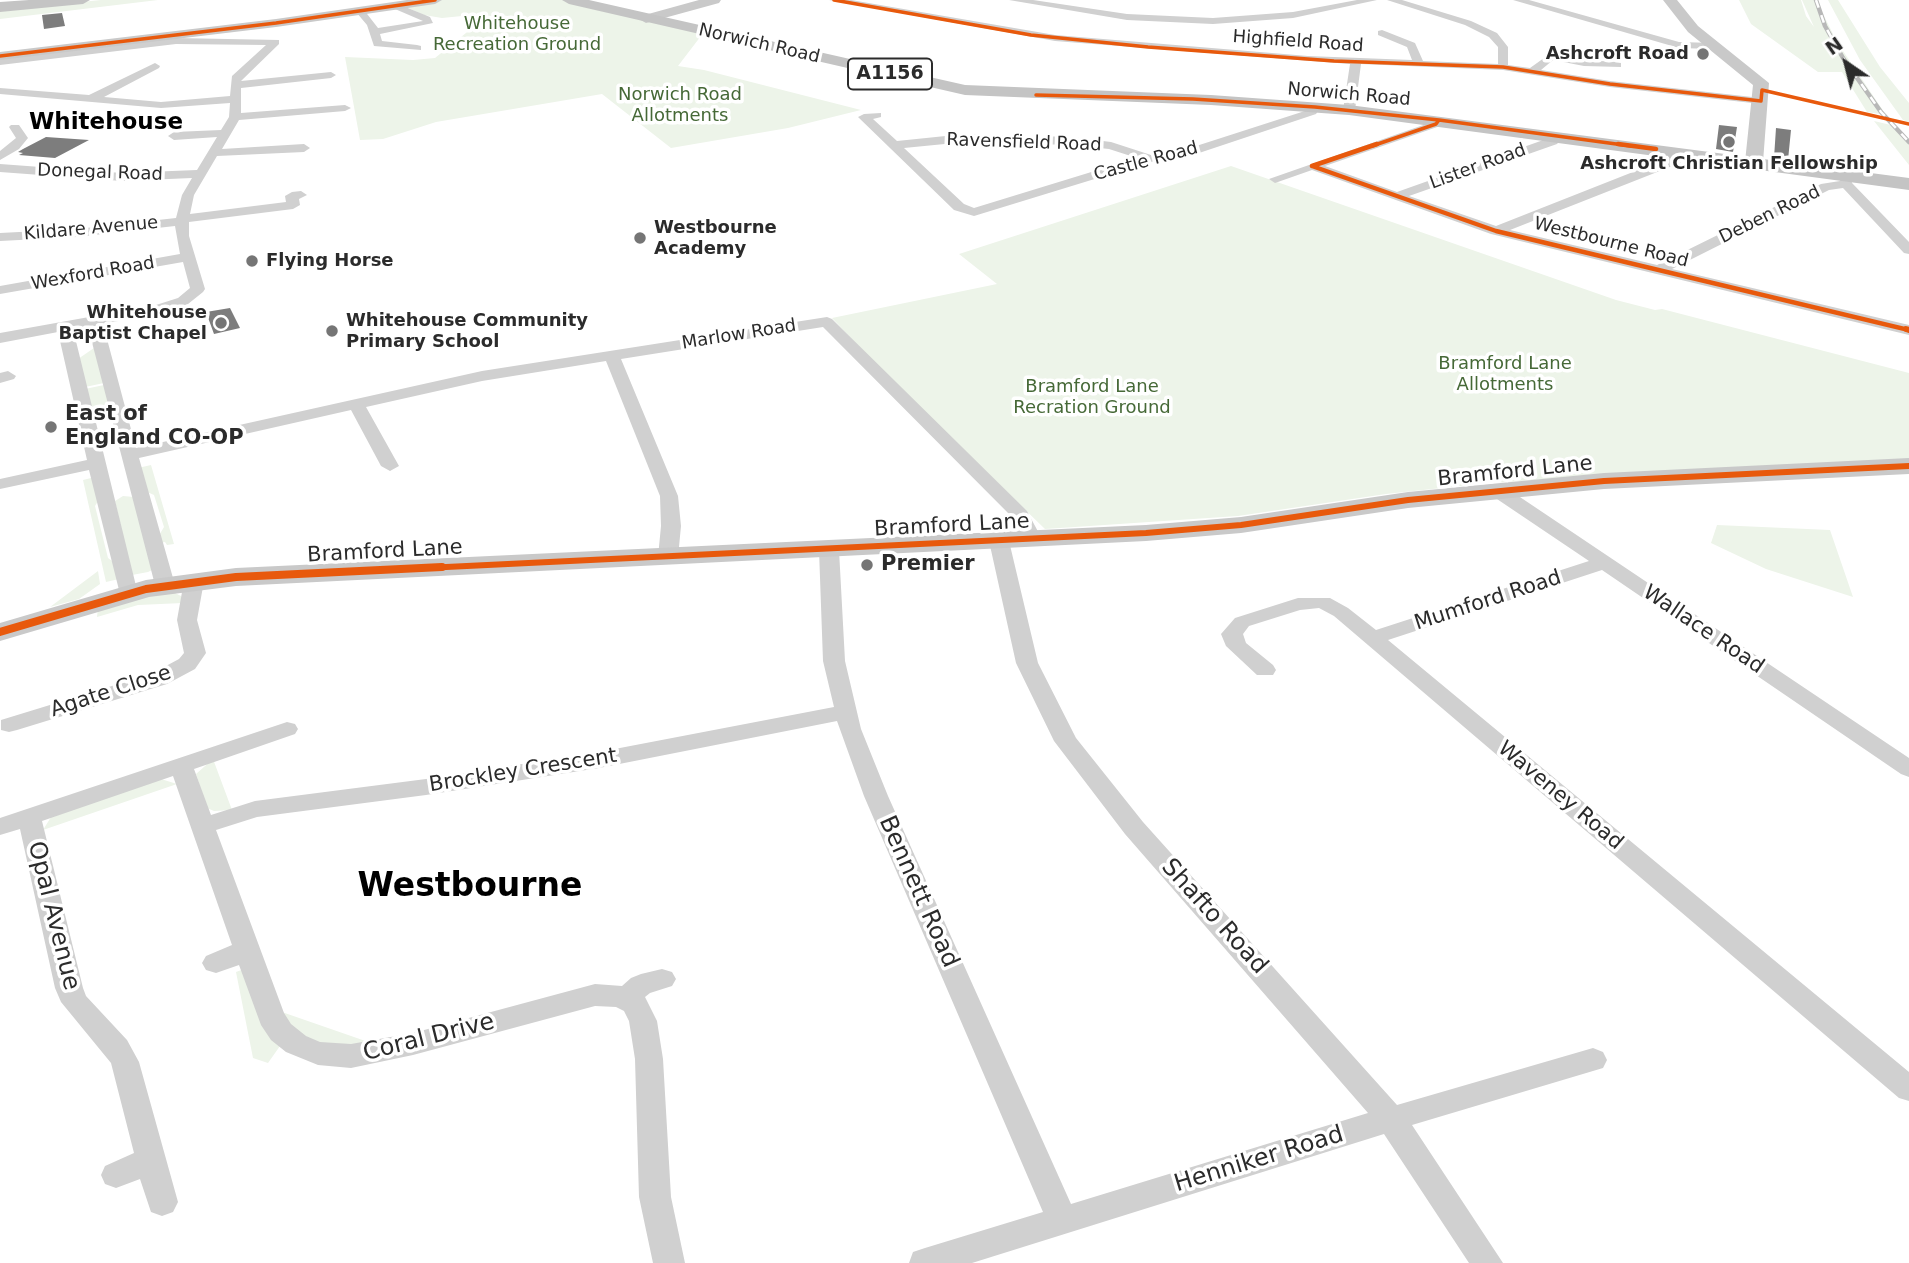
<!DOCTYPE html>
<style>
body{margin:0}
#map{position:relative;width:1909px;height:1263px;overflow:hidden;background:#fff;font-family:"DejaVu Sans",sans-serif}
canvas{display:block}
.north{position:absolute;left:1811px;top:28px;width:70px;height:70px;-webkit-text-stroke:5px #fff;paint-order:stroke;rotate:325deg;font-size:19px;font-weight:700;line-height:28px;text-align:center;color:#2b2b2b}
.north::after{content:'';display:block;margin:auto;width:24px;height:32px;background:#2b2b2b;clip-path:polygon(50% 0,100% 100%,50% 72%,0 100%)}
</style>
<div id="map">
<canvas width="1909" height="1263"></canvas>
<div class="north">N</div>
</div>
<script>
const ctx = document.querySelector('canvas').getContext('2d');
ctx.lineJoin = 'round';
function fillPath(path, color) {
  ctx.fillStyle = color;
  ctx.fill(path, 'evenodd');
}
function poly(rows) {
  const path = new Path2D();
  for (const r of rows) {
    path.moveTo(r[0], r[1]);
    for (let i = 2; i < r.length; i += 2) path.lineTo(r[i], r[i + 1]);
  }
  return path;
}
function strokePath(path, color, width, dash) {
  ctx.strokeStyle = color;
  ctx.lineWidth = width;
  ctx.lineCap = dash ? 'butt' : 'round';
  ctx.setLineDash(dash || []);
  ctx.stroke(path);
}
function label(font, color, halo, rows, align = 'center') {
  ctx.font = font + ' "DejaVu Sans",sans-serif';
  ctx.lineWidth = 7;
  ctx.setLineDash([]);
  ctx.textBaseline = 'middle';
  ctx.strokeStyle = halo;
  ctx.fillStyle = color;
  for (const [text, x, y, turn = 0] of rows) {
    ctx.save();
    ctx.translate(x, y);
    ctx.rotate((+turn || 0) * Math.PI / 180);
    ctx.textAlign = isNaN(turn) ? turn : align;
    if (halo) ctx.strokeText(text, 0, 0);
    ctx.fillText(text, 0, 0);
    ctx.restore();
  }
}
fillPath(poly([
 [101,0,158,0,0,19,0,10],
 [432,0,569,0,704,32,678,66,704,70,861,110,788,128,671,148,602,94,436,122,383,139,360,140,345,57,413,60,435,58,487,16,482,14,442,18,424,15,406,7],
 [1739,0,1801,0,1806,16,1814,27,1802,0,1816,0,1837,42,1886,115,1867,112,1842,72,1818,72,1751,24],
 [1828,0,1838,0,1880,67,1909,103,1909,122,1903,120,1860,60],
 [1874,121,1895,126,1909,142,1909,165],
 [1231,166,1616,300,1655,310,1662,309,1909,373,1909,462,1608,475,1491,483,1483,477,1474,479,1479,484,1386,494,1238,516,1045,529,883,372,832,318,997,284,959,254],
 [94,348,104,383,85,387,78,359],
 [104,385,113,416,93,421,85,389],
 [151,465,174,544,167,545,165,542,160,543,158,537,164,527,154,495,145,491,138,468],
 [95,477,100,498,95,506,108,558,115,563,119,579,106,582,83,480],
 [123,496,134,497,154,569,148,572,132,575,115,501],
 [1717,525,1830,530,1853,597,1766,569,1711,543],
 [98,571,100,584,79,599,50,607],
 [175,593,181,596,183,603,138,605,97,617,98,608,122,600],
 [213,759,232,810,214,811,207,808,196,774],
 [161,779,177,784,43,830,51,817],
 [244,969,280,1046,268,1063,253,1058,236,972],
 [279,1011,377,1045,350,1048,316,1042,296,1031]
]), '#edf4e9');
fillPath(poly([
 [62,13,65,26,44,29,42,15],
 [1719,125,1737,127,1733,152,1716,149],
 [1776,128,1791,130,1788,160,1774,158],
 [46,137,89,140,55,158,19,155,23,153,18,152,23,149],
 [230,308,240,328,214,334,206,312]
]), '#7d7d7d');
fillPath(poly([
 [829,0,851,0,1055,35,1308,56,1412,60,1407,47,1378,35,1378,31,1382,30,1415,43,1423,61,1498,64,1498,47,1489,37,1465,25,1387,0,1402,0,1471,21,1497,33,1508,47,1508,65,1530,68,1551,53,1584,60,1617,62,1621,63,1621,67,1584,66,1553,60,1541,70,1610,81,1761,98,1767,101,1761,104,1610,87,1503,70,1361,64,1355,110,1349,113,1343,110,1350,64,1055,41,829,0],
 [1009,0,1033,0,1127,14,1213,18,1293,12,1357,0,1377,0,1293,18,1213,24,1127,20,1009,0],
 [1513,0,1529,0,1679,42,1714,43,1719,46,1714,49,1679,48,1513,0],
 [398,4,430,17,433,23,380,34,382,41,417,45,421,46,421,50,374,46,367,25,356,12,364,10,378,28,423,21,395,9,393,7,398,4],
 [176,38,279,40,279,44,241,81,331,72,336,75,331,78,241,88,241,113,345,105,351,108,345,111,239,120,222,149,304,144,310,148,304,152,217,156,194,195,190,214,286,202,285,196,292,192,301,191,307,195,299,199,300,205,293,209,189,222,189,236,205,289,203,292,188,304,164,312,103,324,136,448,482,371,827,317,832,319,1027,511,1042,539,1039,543,1025,543,1012,517,823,327,621,359,678,496,681,526,678,557,675,561,661,561,658,557,661,526,660,496,606,361,482,381,366,407,399,466,390,471,381,466,351,410,139,458,175,585,172,589,165,591,158,589,155,585,88,327,73,329,138,594,135,598,121,598,89,470,0,489,0,479,87,460,58,332,0,343,0,333,156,305,178,298,190,288,183,262,0,294,0,286,180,254,175,226,77,237,0,241,0,233,77,229,176,218,182,195,192,178,122,181,0,172,0,164,122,173,197,170,217,137,174,140,168,136,174,132,221,130,229,117,230,103,161,108,0,94,0,88,89,95,155,63,160,66,159,68,104,97,161,102,230,96,232,76,266,45,176,44,0,65,0,59,176,38],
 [1315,104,1321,107,1316,114,1196,154,1150,162,974,216,954,210,858,117,864,114,881,113,881,117,873,119,897,141,965,134,1071,137,1111,142,1151,155,1190,148,1308,110,1315,104],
 [965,142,1071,145,1109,149,1137,158,974,208,964,204,904,148,965,142],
 [1439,117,1445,120,1440,126,1325,166,1397,192,1549,138,1554,133,1562,133,1564,136,1557,144,1409,196,1496,226,1671,157,1677,149,1685,149,1687,152,1680,163,1510,230,1657,265,1821,184,1840,181,1842,172,1850,172,1852,183,1909,242,1909,254,1904,253,1843,188,1829,190,1672,269,1909,325,1909,335,1491,234,1312,170,1275,183,1269,179,1432,122,1439,117],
 [11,125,19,125,28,138,19,149,0,160,0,151,16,138,9,127,11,125],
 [8,371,16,376,14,379,0,383,0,373,8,371],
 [1498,485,1505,487,1909,758,1909,777,1901,774,1602,570,1388,640,1909,1072,1909,1101,1899,1098,1334,616,1319,608,1300,610,1249,626,1243,634,1246,643,1273,665,1276,670,1273,675,1257,675,1226,646,1221,634,1235,618,1298,598,1330,598,1348,608,1376,630,1589,561,1491,495,1489,491,1491,487,1498,485],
 [999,535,1009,541,1038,663,1076,738,1143,822,1397,1105,1593,1048,1603,1052,1607,1060,1603,1068,1412,1125,1503,1263,1469,1263,1384,1134,972,1263,909,1263,913,1252,925,1248,1043,1212,864,796,837,721,599,768,426,795,257,817,216,830,284,1013,291,1024,306,1036,320,1042,351,1044,413,1033,595,984,622,986,631,978,641,974,662,969,672,972,676,979,672,986,650,993,645,997,657,1021,663,1059,671,1197,685,1263,653,1263,639,1197,635,1059,629,1021,624,1011,616,1007,595,1006,413,1055,351,1068,318,1065,286,1052,271,1040,261,1025,239,965,216,973,206,970,202,963,206,956,232,945,173,776,42,821,83,988,86,996,127,1040,139,1062,178,1202,173,1212,162,1216,151,1212,140,1179,116,1188,105,1184,101,1175,105,1166,134,1153,111,1063,61,1002,55,988,20,829,0,835,0,818,287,722,295,724,298,729,295,734,194,769,211,815,255,801,426,779,599,752,834,707,823,661,819,550,829,544,839,550,845,661,861,729,888,796,1071,1204,1368,1113,1125,834,1054,741,1016,663,989,541,999,535],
 [194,575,201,577,204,581,197,620,206,653,195,669,167,684,17,730,9,732,1,730,1,720,151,674,179,659,184,653,177,620,184,581,187,577,194,575]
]), '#d0d0d0');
fillPath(poly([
 [407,0,442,0,435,4,276,27,0,60,0,52,276,19,407,0],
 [699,0,721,0,719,3,646,23,639,19,641,16,699,0],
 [1663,0,1677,0,1698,26,1769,83,1763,162,1760,166,1748,166,1745,162,1753,85,1688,32,1663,0],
 [1909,458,1909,474,1604,489,1408,508,1241,533,1146,541,236,586,149,597,0,641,0,623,146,580,236,568,1146,525,1241,517,1408,492,1604,473,1909,458]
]), '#c9c9c9');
fillPath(poly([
 [29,0,90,0,83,4,0,12,0,2,29,0],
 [562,0,589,0,965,85,1211,95,1349,105,1909,178,1909,190,1349,115,1211,105,965,95,569,4,562,0]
]), '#c4c4c4');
const rail = poly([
 [1816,0,1825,26,1843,58,1881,112,1909,142]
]);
strokePath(rail, '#b8b8b8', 4.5);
strokePath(rail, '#fff', 2.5, [8]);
strokePath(poly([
 [834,0,1031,35,1148,47,1334,61,1503,67,1610,84,1761,101,1762,90,1909,124],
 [0,56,276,23,435,0],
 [1036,95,1193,99,1315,107,1439,120,1631,146],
 [1372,146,1436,124,1439,120]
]), '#e8590c', 3.5);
strokePath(poly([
 [1618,144,1656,149],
 [1312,166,1496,231,1909,330],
 [1312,166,1377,144]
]), '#e8590c', 4.5);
strokePath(poly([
 [1906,329,1909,330],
 [405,569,1146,533,1241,525,1408,500,1604,481,1909,466]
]), '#e8590c', 6);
strokePath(poly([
 [0,632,146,589,236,577,442,567]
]), '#e8590c', 8);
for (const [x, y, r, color] of [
 [1703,54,7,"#757575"],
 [1729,142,7,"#757575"],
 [640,238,7,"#757575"],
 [252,261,7,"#757575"],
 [221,323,7,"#757575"],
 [332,331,7,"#757575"],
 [51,427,7,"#757575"],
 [867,565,7,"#757575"]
]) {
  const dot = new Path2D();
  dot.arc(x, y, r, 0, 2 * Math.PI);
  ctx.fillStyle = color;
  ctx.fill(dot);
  strokePath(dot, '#fff', 2.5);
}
label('18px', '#466937', '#fff', [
 ["Whitehouse",517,24],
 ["Recreation Ground",517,45],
 ["Norwich Road",680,95],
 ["Allotments",680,116],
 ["Bramford Lane",1505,364],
 ["Allotments",1505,385],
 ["Bramford Lane",1092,387],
 ["Recration Ground",1092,408]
]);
label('18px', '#2b2b2b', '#fff', [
 ["Highfield Road",1298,42,4],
 ["Norwich Road",759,44,13],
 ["Norwich Road",1349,95,5],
 ["Ravensfield Road",1024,143,2],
 ["Castle Road",1146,162,-15],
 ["Lister Road",1478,167,-20],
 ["Donegal Road",100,173,2],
 ["Deben Road",1770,215,-26],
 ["Kildare Avenue",91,229,-5],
 ["Westbourne Road",1611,243,14],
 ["Wexford Road",93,274,-10],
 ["Marlow Road",739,335,-9]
]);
label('bold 18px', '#2b2b2b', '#fff', [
 ["Ashcroft Road",1689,54,"right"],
 ["Ashcroft Christian Fellowship",1729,164,"center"],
 ["Westbourne",654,228],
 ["Academy",654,249],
 ["Flying Horse",266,261],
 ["Whitehouse",207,313,"right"],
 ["Baptist Chapel",207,334,"right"],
 ["Whitehouse Community",346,321],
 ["Primary School",346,342]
], 'left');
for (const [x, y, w] of [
 [890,74,84]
]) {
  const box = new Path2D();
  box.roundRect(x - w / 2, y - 15.5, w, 31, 5);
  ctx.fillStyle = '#fff';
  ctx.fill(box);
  strokePath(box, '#2b2b2b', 2);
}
label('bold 19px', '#2b2b2b', null, [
 ["A1156",890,74]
]);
label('bold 21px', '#2b2b2b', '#fff', [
 ["East of",65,415],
 ["England CO-OP",65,439],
 ["Premier",881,565]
], 'left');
label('21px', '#2b2b2b', '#fff', [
 ["Bramford Lane",1515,472,-6],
 ["Bramford Lane",952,526,-3],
 ["Bramford Lane",385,552,-3],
 ["Mumford Road",1488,601,-18],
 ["Wallace Road",1703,630,34],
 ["Agate Close",111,692,-18],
 ["Brockley Crescent",523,771,-9],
 ["Waveney Road",1560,796,40]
]);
label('bold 23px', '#000', '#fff', [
 ["Whitehouse",106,123]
]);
label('24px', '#2b2b2b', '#fff', [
 ["Bennett Road",918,892,66],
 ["Opal Avenue",53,916,76],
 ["Shafto Road",1214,917,48],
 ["Coral Drive",429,1038,-14],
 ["Henniker Road",1259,1160,-17]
]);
label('bold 33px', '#000', '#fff', [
 ["Westbourne",470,887]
]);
</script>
